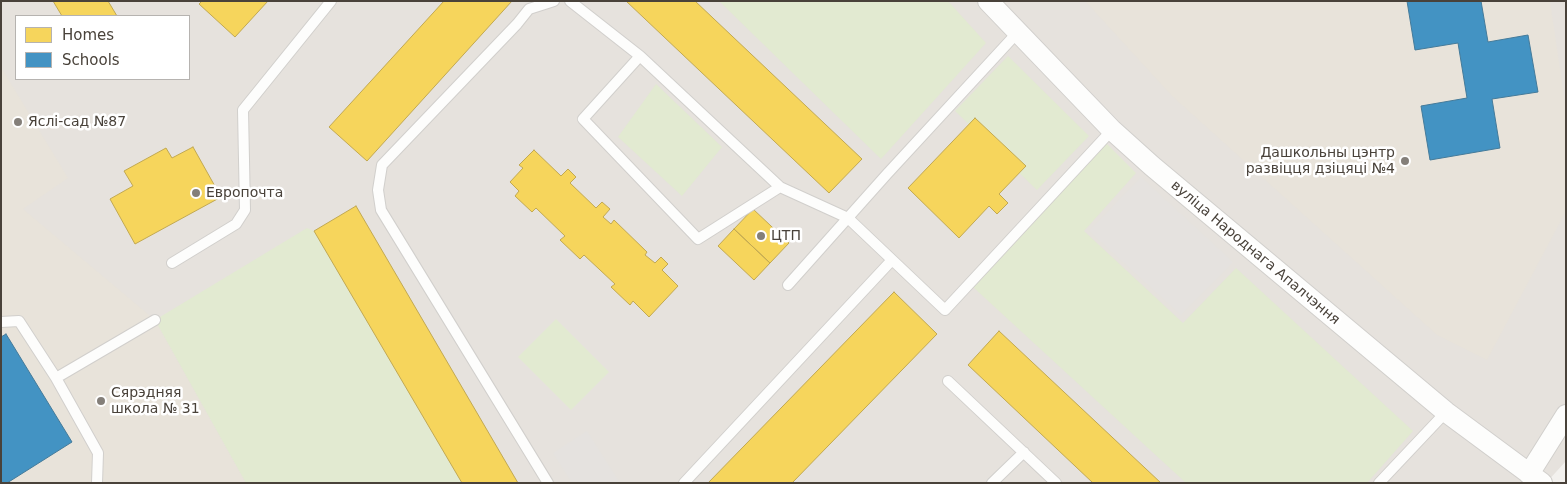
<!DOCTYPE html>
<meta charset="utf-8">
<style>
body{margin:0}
#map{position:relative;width:1567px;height:484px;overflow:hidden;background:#f3f1ee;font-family:"DejaVu Sans",sans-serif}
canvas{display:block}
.frame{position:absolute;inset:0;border:2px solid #49423a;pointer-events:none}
.legend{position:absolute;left:15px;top:15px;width:175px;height:65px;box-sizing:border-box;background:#fff;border:1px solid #b6b3b0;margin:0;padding:6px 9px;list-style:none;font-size:15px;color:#49423a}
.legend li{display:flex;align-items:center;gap:10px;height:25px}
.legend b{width:25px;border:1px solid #b6b3b0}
</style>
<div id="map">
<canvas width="1567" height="484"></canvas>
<div class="frame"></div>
<ul class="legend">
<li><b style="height:14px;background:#f6d55c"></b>Homes</li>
<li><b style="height:14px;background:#4393c3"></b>Schools</li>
</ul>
</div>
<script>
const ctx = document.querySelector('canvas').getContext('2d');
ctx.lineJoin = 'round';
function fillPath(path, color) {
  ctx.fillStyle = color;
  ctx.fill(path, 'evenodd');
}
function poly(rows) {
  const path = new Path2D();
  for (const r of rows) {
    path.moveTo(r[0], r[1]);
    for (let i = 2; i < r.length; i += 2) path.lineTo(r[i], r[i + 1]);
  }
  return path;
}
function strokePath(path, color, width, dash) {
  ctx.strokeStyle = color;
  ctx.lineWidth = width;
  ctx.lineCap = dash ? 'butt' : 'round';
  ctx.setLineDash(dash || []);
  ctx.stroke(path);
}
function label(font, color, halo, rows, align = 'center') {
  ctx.font = font + ' "DejaVu Sans",sans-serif';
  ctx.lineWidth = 5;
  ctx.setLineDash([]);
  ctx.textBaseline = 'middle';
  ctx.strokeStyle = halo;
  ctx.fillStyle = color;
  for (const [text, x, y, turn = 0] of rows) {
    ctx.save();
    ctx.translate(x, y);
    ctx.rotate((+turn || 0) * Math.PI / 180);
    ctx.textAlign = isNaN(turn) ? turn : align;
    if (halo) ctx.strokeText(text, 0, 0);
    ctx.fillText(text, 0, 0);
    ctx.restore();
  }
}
fillPath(poly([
 [1,1,1566,1,1566,461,1546,483,1,483],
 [16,16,189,16,189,79,16,79]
]), '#e6e2dd');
fillPath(poly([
 [1085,1,1550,1,1566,110,1566,211,1487,360,1437,335,1172,96],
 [1,67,68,178,23,209,155,320,246,483,1,483]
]), '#e8e3da');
fillPath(poly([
 [719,1,948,1,986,43,881,159],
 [1008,56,1089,136,1037,190,955,111],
 [656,84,722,147,682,196,618,137],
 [1104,141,1136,173,1084,231,1183,323,1236,268,1413,431,1367,483,1186,483,973,287],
 [307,228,314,231,462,483,246,483,155,320],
 [556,319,609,372,571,410,518,357]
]), '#e2ead1');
fillPath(poly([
 [1141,177,1233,262,1181,315,1089,231],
 [587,431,620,483,572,483,553,453]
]), '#e5e2df');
const homes = poly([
 [53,1,108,1,117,16,62,16,53,1],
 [202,1,268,1,235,37,199,4,202,1],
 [444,1,512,1,367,161,329,127,444,1],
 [626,1,695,1,862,159,829,193,626,1],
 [975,118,1026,166,999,194,1008,203,997,214,989,206,959,238,908,188,975,118],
 [193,147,221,197,135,244,110,199,133,186,124,171,166,148,172,158,193,147],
 [534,150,561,176,568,169,576,177,570,183,596,208,602,202,610,209,603,217,611,224,614,220,647,252,645,255,655,263,661,257,668,264,662,270,678,286,649,317,633,301,630,305,611,287,615,284,584,255,580,259,560,240,565,236,536,208,532,212,515,196,519,191,510,182,523,168,519,165,534,150],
 [356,206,518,483,462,483,314,231,356,206],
 [753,209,789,243,770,263,734,229,753,209],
 [734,229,770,263,754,280,718,246,734,229],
 [894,292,937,334,792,483,708,483,894,292],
 [999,331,1048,377,1161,483,1093,483,968,365,999,331]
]);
fillPath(homes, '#f6d55c');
strokePath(homes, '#c2a952', 1);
const schools = poly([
 [1407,1,1481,1,1488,42,1528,35,1538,92,1492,99,1500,148,1430,160,1421,106,1467,98,1458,43,1415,50,1407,1],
 [6,334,72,442,7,483,1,483,1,337,6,334]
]);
fillPath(schools, '#4393c3');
strokePath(schools, '#457b9a', 1);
const lane = poly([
 [570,1,640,56,780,187,848,218,945,310,1112,130],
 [640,56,583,119,698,239,780,187],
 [172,263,236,224,245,210,243,110,331,1],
 [788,285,887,174,1017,33],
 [1,322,19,321,56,378,98,453,97,483],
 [56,378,155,320],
 [948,381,1056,483],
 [548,483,381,210,378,190,382,165,517,24,529,9,554,1],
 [684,483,892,260],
 [992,483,1024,452],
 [1379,483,1446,412]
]);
const street = poly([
 [988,1,1112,130,1152,166,1446,412,1542,483],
 [1529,474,1566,415]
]);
strokePath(lane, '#d1cfcc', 12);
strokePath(street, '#d1cfcc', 22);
strokePath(lane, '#fdfdfc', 10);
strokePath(street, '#fdfdfc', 20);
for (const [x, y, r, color] of [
 [18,122,5,"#847f79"],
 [1405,161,5,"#847f79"],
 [196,193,5,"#847f79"],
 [761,236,5,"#847f79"],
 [101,401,5,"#847f79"]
]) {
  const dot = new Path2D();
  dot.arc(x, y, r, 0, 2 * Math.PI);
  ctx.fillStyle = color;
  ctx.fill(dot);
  strokePath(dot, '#fff', 2);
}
label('14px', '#49423a', '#fff', [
 ["Яслі-сад №87",28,122],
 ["Дашкольны цэнтр",1395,153,"right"],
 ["развіцця дзіцяці №4",1395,169,"right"],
 ["Европочта",206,193],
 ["ЦТП",771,236],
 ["Сярэдняя",111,393],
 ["школа № 31",111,409]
], 'left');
label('14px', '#49423a', '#fff', [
 ["вуліца Народнага Апалчэння",1255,253,40]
]);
</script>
